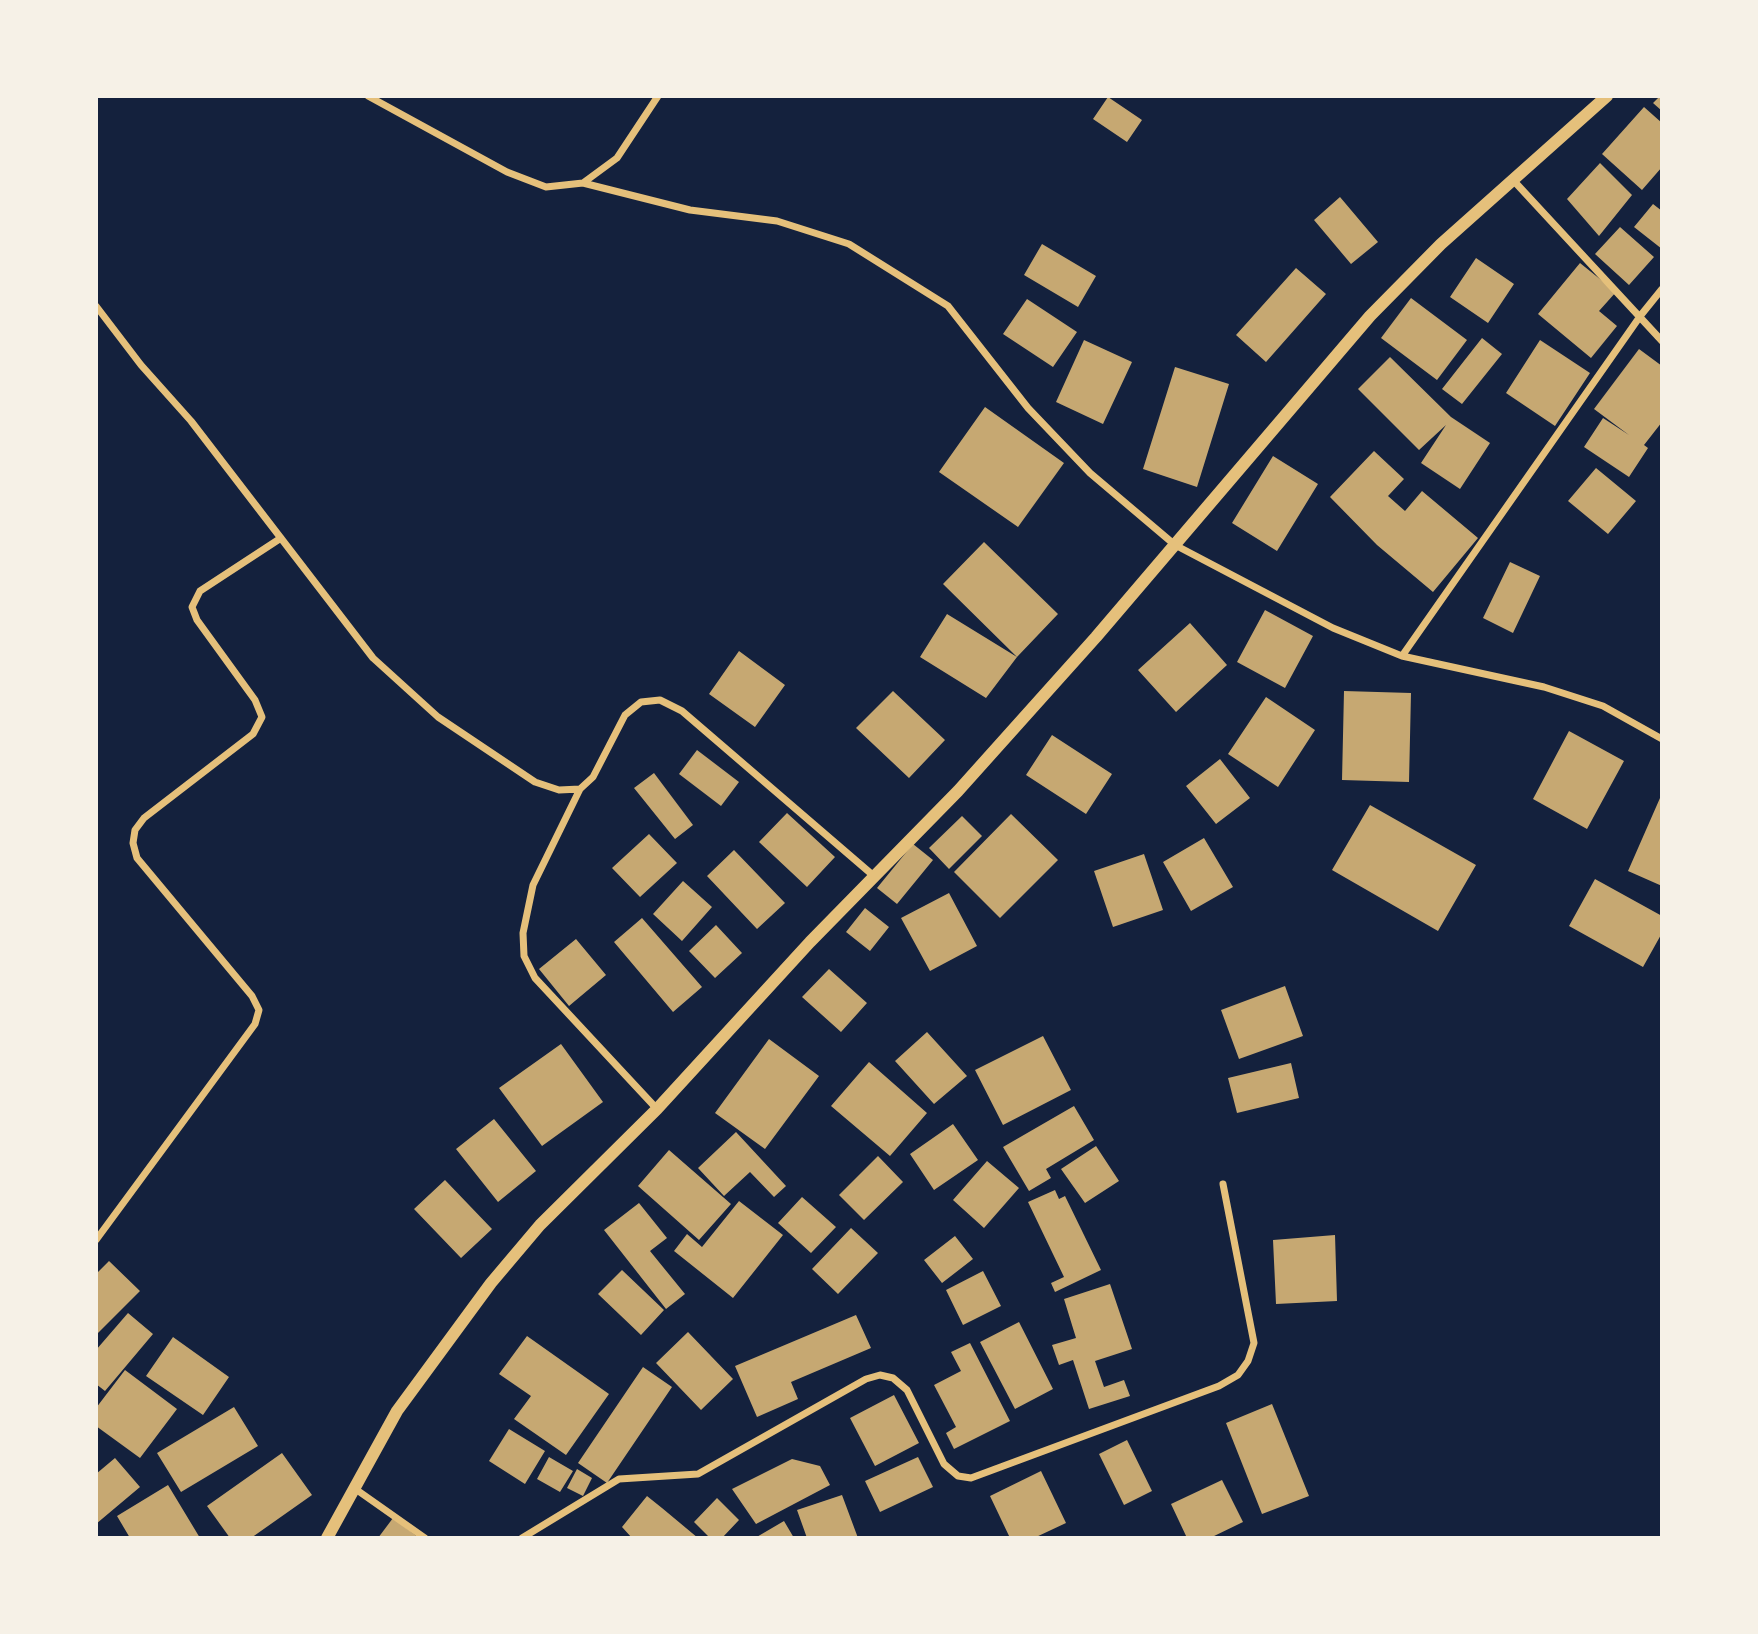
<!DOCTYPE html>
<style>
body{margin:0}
#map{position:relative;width:1758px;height:1634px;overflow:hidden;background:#14213d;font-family:"Source Sans 3",sans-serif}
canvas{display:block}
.frame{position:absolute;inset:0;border:98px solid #f6f1e7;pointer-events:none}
</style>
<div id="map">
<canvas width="1758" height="1634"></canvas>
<div class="frame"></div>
</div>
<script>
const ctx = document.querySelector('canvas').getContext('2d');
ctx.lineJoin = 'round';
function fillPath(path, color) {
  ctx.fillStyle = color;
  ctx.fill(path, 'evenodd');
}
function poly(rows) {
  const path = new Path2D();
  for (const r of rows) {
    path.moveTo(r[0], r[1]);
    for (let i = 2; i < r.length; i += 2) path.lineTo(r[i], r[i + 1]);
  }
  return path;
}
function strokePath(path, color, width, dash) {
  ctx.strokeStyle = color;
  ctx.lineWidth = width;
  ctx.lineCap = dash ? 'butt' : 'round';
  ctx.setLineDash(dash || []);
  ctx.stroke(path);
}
fillPath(poly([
 [1660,96,1662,96,1662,111,1653,103],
 [1108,97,1142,120,1127,142,1093,119],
 [1644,107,1662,123,1662,167,1642,190,1602,154],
 [1600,163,1632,195,1599,236,1567,199],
 [1340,197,1378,242,1351,264,1314,220],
 [1653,204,1662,211,1662,249,1634,227],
 [1620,227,1654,257,1629,285,1595,254],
 [1042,244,1096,276,1078,307,1024,275],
 [1476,258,1514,284,1488,323,1450,297],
 [1580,263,1616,292,1599,311,1617,326,1591,358,1538,314],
 [1296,268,1326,294,1266,362,1236,335],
 [1411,298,1467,340,1437,380,1381,338],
 [1027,299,1077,332,1053,367,1003,334],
 [1482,338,1502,354,1462,404,1442,389],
 [1084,340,1132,362,1103,424,1056,402],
 [1540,340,1590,373,1555,426,1506,393],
 [1639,349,1662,366,1662,422,1644,445,1648,448,1629,477,1584,447,1603,418,1629,435,1594,409],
 [1390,357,1451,417,1490,443,1460,489,1421,463,1446,425,1419,450,1358,389],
 [1175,367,1229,384,1197,487,1143,469],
 [985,407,1064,463,1018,527,939,472],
 [1374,451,1404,479,1388,496,1405,511,1422,491,1478,538,1433,592,1377,545,1330,497],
 [1273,456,1318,484,1277,551,1232,523],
 [1596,468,1636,501,1608,534,1568,501],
 [984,542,1058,614,1017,657,943,584],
 [1510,562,1540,576,1513,633,1483,618],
 [1265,610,1313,636,1285,688,1237,662],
 [947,614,1017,657,986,698,920,657],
 [1190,623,1227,665,1176,712,1138,670],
 [739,651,785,685,755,727,709,694],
 [893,691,945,740,909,778,856,728],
 [1344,691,1411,693,1409,782,1342,780],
 [1266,697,1315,730,1278,787,1228,754],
 [1569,731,1624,761,1587,829,1533,799],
 [1052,735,1112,774,1086,814,1026,775],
 [697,750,739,782,721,806,679,774],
 [1220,759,1250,798,1216,824,1186,786],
 [654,773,693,825,675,839,634,788],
 [1660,798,1662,799,1662,886,1628,871],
 [1370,805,1476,865,1438,931,1332,870],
 [787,813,835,857,807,887,759,842],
 [1011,814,1058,860,1000,918,954,872],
 [962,816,982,836,949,869,929,848],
 [649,834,677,863,640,897,612,868],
 [1204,838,1233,887,1191,911,1163,862],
 [913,844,933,860,897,904,877,888],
 [734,850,785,903,757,929,707,876],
 [1144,854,1163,910,1113,927,1094,871],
 [1595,879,1662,916,1662,933,1643,967,1569,926],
 [683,881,712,907,682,941,653,914],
 [949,893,977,946,930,971,901,918],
 [865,908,889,927,870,951,846,932],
 [642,918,702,987,673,1012,614,942],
 [716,925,742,953,715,978,689,951],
 [576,939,606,975,569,1006,539,969],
 [829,969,867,1003,841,1032,802,997],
 [1285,986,1303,1036,1239,1059,1221,1010],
 [927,1032,967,1076,934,1104,895,1061],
 [1043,1036,1071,1090,1003,1125,975,1070],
 [769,1039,819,1076,765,1149,715,1113],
 [561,1044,603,1102,542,1146,499,1088],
 [869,1062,927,1113,890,1156,831,1106],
 [1291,1063,1299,1098,1237,1113,1228,1078],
 [1074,1106,1094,1140,1046,1169,1051,1178,1029,1191,1003,1147],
 [494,1119,536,1171,498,1202,456,1149],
 [953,1124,978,1160,934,1190,910,1154],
 [736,1132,786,1186,774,1197,750,1172,724,1196,698,1168],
 [1096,1146,1119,1181,1085,1203,1061,1169],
 [669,1150,731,1204,699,1240,638,1186],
 [878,1156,903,1182,864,1220,839,1195],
 [987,1161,1019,1188,984,1228,953,1200],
 [445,1180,492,1229,461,1258,414,1209],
 [1055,1190,1059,1199,1065,1196,1101,1270,1055,1292,1051,1283,1064,1277,1028,1202],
 [802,1197,836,1227,811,1253,778,1223],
 [739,1201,783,1235,733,1298,674,1251,687,1234,702,1247],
 [639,1203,667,1238,650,1251,685,1294,666,1309,604,1230],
 [851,1228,878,1253,838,1294,812,1269],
 [1335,1235,1337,1301,1276,1304,1273,1240],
 [955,1236,973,1259,942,1283,924,1260],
 [109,1261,140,1291,96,1335,96,1274],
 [622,1270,664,1310,641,1335,598,1294],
 [983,1271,1001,1306,963,1325,946,1290],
 [1110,1284,1132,1349,1095,1361,1104,1387,1124,1380,1130,1396,1089,1409,1073,1360,1059,1365,1052,1345,1076,1338,1064,1299],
 [128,1313,153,1334,105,1391,96,1384,96,1350],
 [856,1315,871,1348,791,1382,798,1399,757,1417,735,1366],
 [1019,1322,1053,1389,1015,1409,980,1342],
 [688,1332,733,1379,701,1410,656,1363],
 [527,1336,609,1394,566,1455,514,1419,531,1396,499,1374],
 [173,1337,229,1377,203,1415,146,1376],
 [970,1343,1010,1421,954,1449,946,1433,956,1427,934,1385,961,1371,951,1352],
 [643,1367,672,1387,607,1483,578,1463],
 [125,1370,177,1409,140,1458,96,1426,96,1408],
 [894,1395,919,1443,875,1466,850,1418],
 [1272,1404,1309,1496,1262,1514,1226,1423],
 [234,1407,258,1446,181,1492,157,1453],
 [509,1429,545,1451,525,1484,489,1461],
 [1127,1440,1152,1491,1124,1505,1099,1454],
 [282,1453,312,1495,251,1538,230,1538,207,1506],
 [549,1457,573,1471,560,1492,537,1479],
 [918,1457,933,1487,880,1512,865,1481],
 [115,1458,140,1487,96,1524,96,1474],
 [792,1459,820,1466,830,1485,756,1524,732,1489],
 [577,1469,592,1478,583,1496,567,1488],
 [1041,1471,1066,1523,1034,1538,1010,1538,990,1496],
 [1222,1480,1243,1522,1210,1538,1187,1538,1171,1504],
 [168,1485,200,1538,130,1538,117,1516],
 [842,1495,858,1538,807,1538,797,1510],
 [647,1496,662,1508,698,1538,632,1538,622,1527],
 [717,1498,739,1520,722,1538,710,1538,694,1522],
 [393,1518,419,1538,378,1538],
 [784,1521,794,1538,755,1538]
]), '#c6a872');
strokePath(poly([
 [368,96,507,172,546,187,583,183,617,158,658,96],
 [1513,180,1662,341],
 [583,183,690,210,777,221,849,244,948,306,1028,408,1090,473,1175,545,1333,628,1402,656,1544,687,1603,706,1662,739],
 [96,306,141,365,191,421,373,658,438,717,535,782,559,790,580,789],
 [1402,656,1641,315,1662,289],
 [657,1109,535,978,524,956,523,933,533,885,580,789,593,777,625,715,641,702,660,700,682,711,875,877],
 [96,1240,255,1024,259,1010,252,996,137,858,133,843,135,830,144,818,253,734,262,717,255,700,197,620,192,607,200,591,281,538],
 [354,1488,425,1538],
 [522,1538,619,1479,698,1474,866,1379,880,1375,893,1378,907,1390,944,1464,958,1476,971,1478,1219,1386,1238,1375,1248,1361,1254,1343,1223,1184]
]), '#e5c07b', 7);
strokePath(poly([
 [327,1538,397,1411,491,1283,540,1225,657,1109,810,942,958,791,1096,637,1370,316,1441,244,1607,96]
]), '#e5c07b', 12);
</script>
